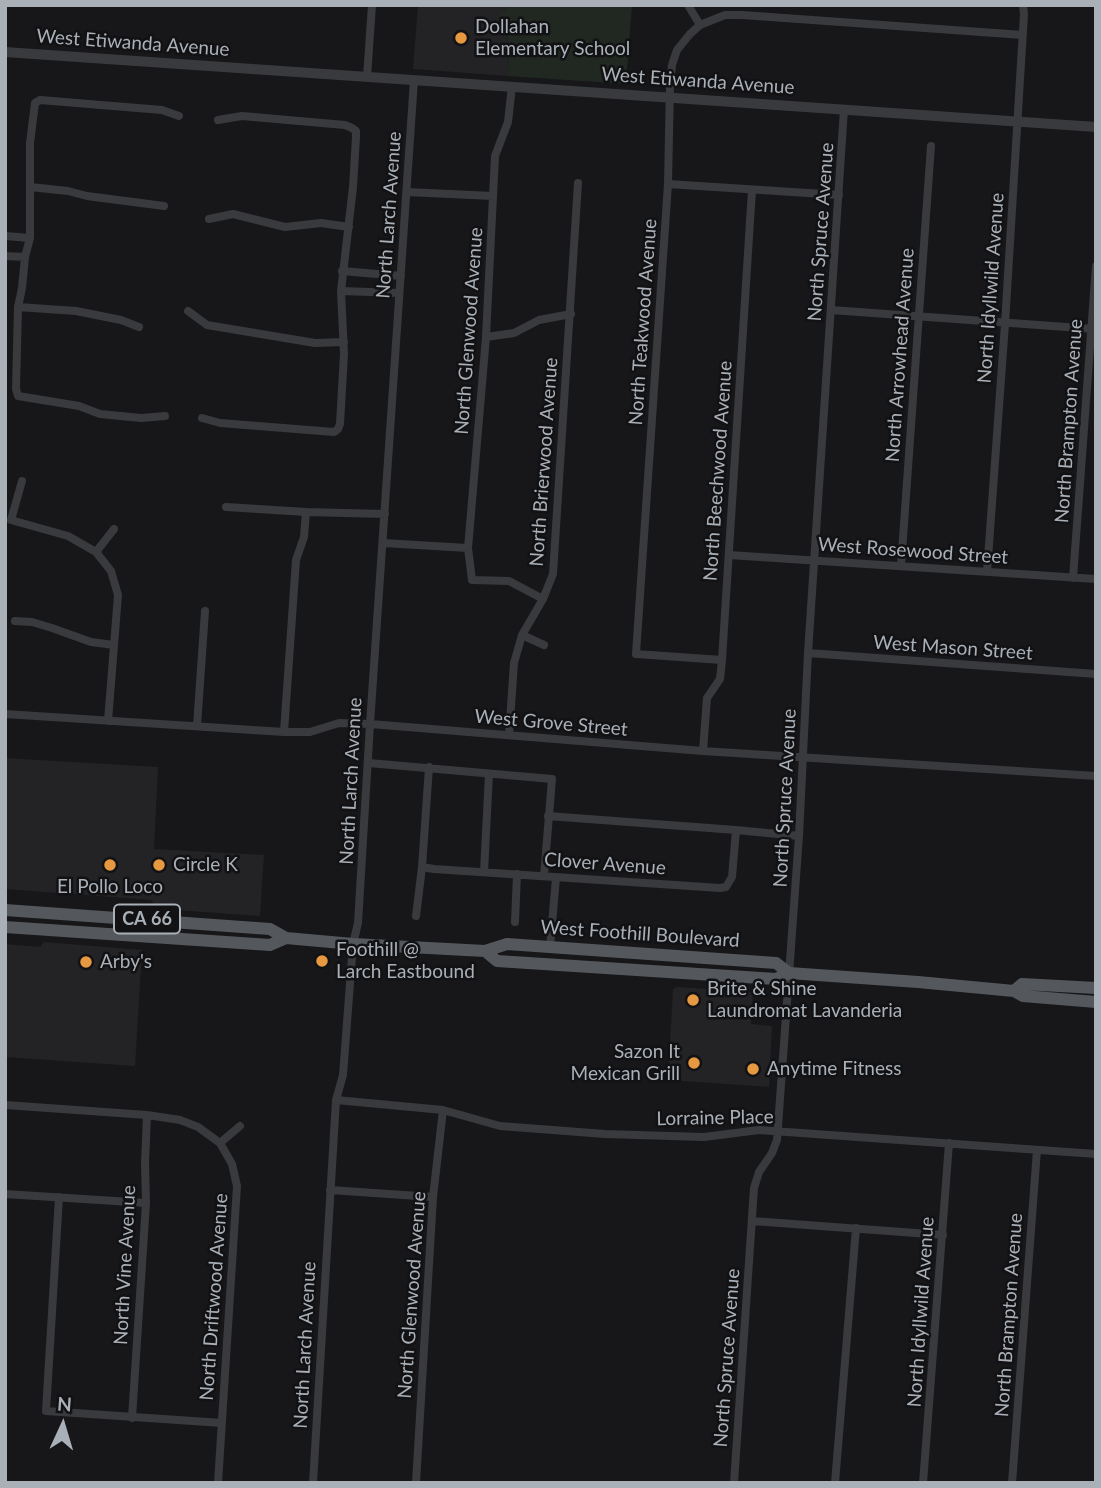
<!DOCTYPE html>
<style>
body{margin:0}
#map{position:relative;width:1101px;height:1488px;overflow:hidden;background:#171719;font-family:Lato,sans-serif}
canvas{display:block}
.frame{position:absolute;inset:0;border:7px solid #aab0b8;pointer-events:none}
.north{position:absolute;left:28px;top:1390px;width:70px;height:70px;-webkit-text-stroke:5px #121214;paint-order:stroke;rotate:4deg;font-size:19px;font-weight:700;line-height:28px;text-align:center;color:#aab0b8}
.north::after{content:'';display:block;margin:auto;width:24px;height:32px;background:#aab0b8;clip-path:polygon(50% 0,100% 100%,50% 72%,0 100%)}
</style>
<div id="map">
<canvas width="1101" height="1488"></canvas>
<div class="frame"></div>
<div class="north">N</div>
</div>
<script>
const ctx = document.querySelector('canvas').getContext('2d');
ctx.lineJoin = 'round';
function fillPath(path, color) {
  ctx.fillStyle = color;
  ctx.fill(path, 'evenodd');
}
function poly(rows) {
  const path = new Path2D();
  for (const r of rows) {
    path.moveTo(r[0], r[1]);
    for (let i = 2; i < r.length; i += 2) path.lineTo(r[i], r[i + 1]);
  }
  return path;
}
function strokePath(path, color, width, dash) {
  ctx.strokeStyle = color;
  ctx.lineWidth = width;
  ctx.lineCap = dash ? 'butt' : 'round';
  ctx.setLineDash(dash || []);
  ctx.stroke(path);
}
function label(font, color, halo, rows, align = 'center') {
  ctx.font = font + ' Lato,sans-serif';
  ctx.lineWidth = 5;
  ctx.setLineDash([]);
  ctx.textBaseline = 'middle';
  ctx.strokeStyle = halo;
  ctx.fillStyle = color;
  for (const [text, x, y, turn = 0] of rows) {
    ctx.save();
    ctx.translate(x, y);
    ctx.rotate((+turn || 0) * Math.PI / 180);
    ctx.textAlign = isNaN(turn) ? turn : align;
    if (halo) ctx.strokeText(text, 0, 0);
    ctx.fillText(text, 0, 0);
    ctx.restore();
  }
}
fillPath(poly([
 [418,5,506,5,505,22,509,47,508,76,413,69],
 [5,758,158,767,154,849,264,855,260,916,161,909,156,908,151,900,5,889],
 [44,942,142,950,135,1066,5,1057,5,944,40,947],
 [677,987,753,992,751,1024,772,1026,769,1087,668,1080,673,989]
]), '#232326');
fillPath(poly([
 [506,5,632,5,626,84,508,76,509,47,505,22,499,14,506,10]
]), '#212821');
strokePath(poly([
 [688,5,700,25],
 [367,77,372,5],
 [512,86,508,122,495,156,486,337,468,548,472,580,509,581,543,599],
 [668,184,839,195],
 [30,187,68,191,87,196,164,206],
 [407,192,493,196],
 [209,219,233,214,285,227,321,223,349,227],
 [5,236,30,238],
 [5,256,25,257],
 [342,271,401,276],
 [341,291,399,293],
 [18,307,76,311,121,320,139,327],
 [831,310,1094,329],
 [188,311,207,325,315,343,344,342],
 [486,337,514,333,539,320,571,314],
 [165,416,141,418,100,414,79,406,18,396,16,389,18,307,22,288,25,257,30,238,30,143,35,103,40,100,162,110,179,116],
 [202,418,220,423,334,432,338,429,340,424,344,354,341,291,353,187,356,137,356,131,352,128,345,125,242,116,218,120],
 [22,481,11,520,68,536,96,552,111,571,118,595,108,721],
 [226,507,306,512,385,514],
 [383,543,468,548],
 [96,552,114,529],
 [729,555,1096,579],
 [901,566,931,146],
 [987,572,1005,324,1024,14,1023,5],
 [1073,578,1096,266],
 [15,621,32,622,52,628,91,642,114,645],
 [522,635,544,645],
 [808,653,1096,674],
 [722,660,636,654,668,184,670,85,672,65,677,50,690,34,700,25,725,15,742,15,1023,35],
 [5,714,284,732,310,732,339,723,370,724,703,751,1096,776],
 [197,726,205,611],
 [284,732,296,560,304,537,306,512],
 [509,735,514,663,522,635,543,599,553,574,578,183],
 [703,751,707,698,720,679,722,660,752,190],
 [369,763,552,779,544,876],
 [548,816,736,830,799,836],
 [422,867,434,869,720,888,726,887,732,877,736,830],
 [484,872,489,774],
 [416,916,422,867,429,767],
 [515,922,517,874],
 [550,947,556,878],
 [336,1100,443,1110,500,1126,605,1134,704,1137,759,1130,1096,1154],
 [5,1105,147,1115,180,1120,198,1127,220,1143,232,1164,237,1186,218,1483],
 [220,1143,240,1126],
 [330,1190,433,1197],
 [5,1194,146,1203],
 [59,1197,46,1411,222,1423],
 [752,1221,943,1235],
 [132,1418,146,1203,145,1163,147,1115],
 [313,1483,336,1100,343,1075,353,944,358,923,370,724,414,80],
 [416,1483,433,1197,443,1110],
 [734,1483,754,1188,759,1172,772,1153,777,1140,799,836,808,653,844,109],
 [835,1483,856,1228],
 [923,1483,949,1143],
 [1012,1483,1037,1150]
]), '#383a3d', 8);
strokePath(poly([
 [5,52,1096,127]
]), '#383a3d', 10);
strokePath(poly([
 [5,910,270,929,286,938,353,944,485,951,507,944,776,963,789,973],
 [5,927,270,945,286,938],
 [485,951,497,961,776,979,789,973,918,982,1014,991,1023,996,1096,1002],
 [1014,991,1022,984,1096,988]
]), '#54575c', 12);
for (const [x, y, r, color] of [
 [461,38,7,"#e79941"],
 [110,865,7,"#e79941"],
 [159,865,7,"#e79941"],
 [322,961,7,"#e79941"],
 [86,962,7,"#e79941"],
 [693,1000,7,"#e79941"],
 [694,1063,7,"#e79941"],
 [753,1069,7,"#e79941"]
]) {
  const dot = new Path2D();
  dot.arc(x, y, r, 0, 2 * Math.PI);
  ctx.fillStyle = color;
  ctx.fill(dot);
  strokePath(dot, '#121214', 2.5);
}
for (const [x, y, w] of [
 [147,919,66]
]) {
  const box = new Path2D();
  box.roundRect(x - w / 2, y - 14.5, w, 29, 5);
  ctx.fillStyle = '#121214';
  ctx.fill(box);
  strokePath(box, '#aab0b8', 2);
}
label('bold 18px', '#aab0b8', null, [
 ["CA 66",147,919]
]);
label('19px', '#aab0b8', '#121214', [
 ["Dollahan",475,27],
 ["Elementary School",475,49],
 ["Circle K",173,865],
 ["El Pollo Loco",110,887,"center"],
 ["Foothill @",336,950],
 ["Larch Eastbound",336,972],
 ["Arby's",100,962],
 ["Brite & Shine",707,989],
 ["Laundromat Lavanderia",707,1011],
 ["Sazon It",680,1052,"right"],
 ["Mexican Grill",680,1074,"right"],
 ["Anytime Fitness",767,1069]
], 'left');
label('19px', '#aab0b8', '#121214', [
 ["West Etiwanda Avenue",133,43,4],
 ["West Etiwanda Avenue",698,81,4],
 ["North Larch Avenue",389,215,-86],
 ["North Spruce Avenue",821,232,-86],
 ["North Idyllwild Avenue",991,288,-86],
 ["North Teakwood Avenue",643,322,-86],
 ["North Glenwood Avenue",469,331,-86],
 ["North Arrowhead Avenue",900,355,-86],
 ["North Brampton Avenue",1069,421,-86],
 ["North Brierwood Avenue",544,462,-86],
 ["North Beechwood Avenue",718,471,-86],
 ["West Rosewood Street",913,551,4],
 ["West Mason Street",953,648,4],
 ["West Grove Street",551,723,5],
 ["North Larch Avenue",351,781,-87],
 ["North Spruce Avenue",785,798,-87],
 ["Clover Avenue",605,864,4],
 ["West Foothill Boulevard",640,934,4],
 ["Lorraine Place",715,1118,-1],
 ["North Vine Avenue",125,1265,-87],
 ["North Glenwood Avenue",412,1295,-86],
 ["North Driftwood Avenue",214,1297,-86],
 ["North Idyllwild Avenue",921,1312,-86],
 ["North Brampton Avenue",1009,1315,-86],
 ["North Larch Avenue",305,1345,-87],
 ["North Spruce Avenue",727,1358,-86]
]);
</script>
